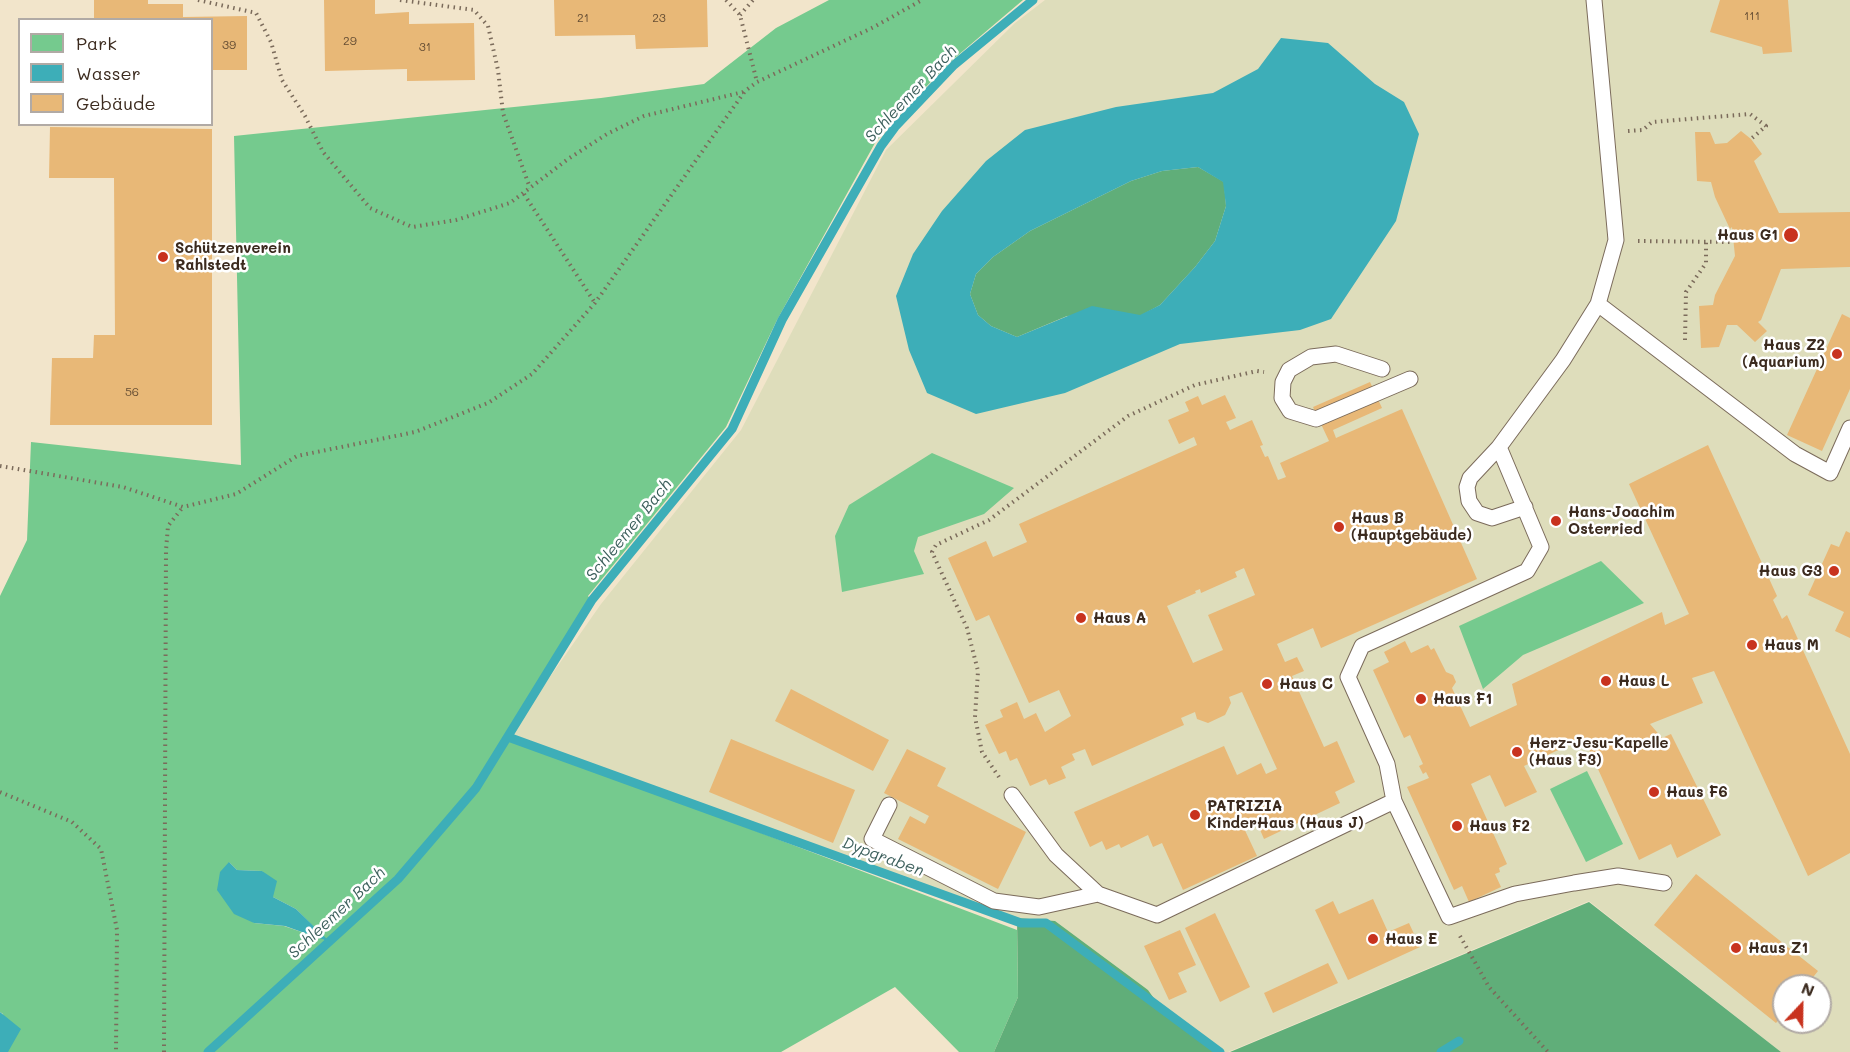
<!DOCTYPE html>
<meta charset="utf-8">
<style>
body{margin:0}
#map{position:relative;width:1850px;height:1052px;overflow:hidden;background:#f2e5cb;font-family:Mali,sans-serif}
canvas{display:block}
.legend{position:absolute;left:18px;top:18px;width:195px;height:108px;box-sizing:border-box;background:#fff;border:2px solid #b1aaa5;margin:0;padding:8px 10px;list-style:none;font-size:18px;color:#3b2a1e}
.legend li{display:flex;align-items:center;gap:12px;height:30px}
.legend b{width:30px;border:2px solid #b1aaa5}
.north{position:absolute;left:1772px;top:974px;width:60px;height:60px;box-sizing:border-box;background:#fff;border:2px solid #b1aaa5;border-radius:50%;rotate:22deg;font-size:16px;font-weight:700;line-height:24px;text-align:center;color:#3b2a1e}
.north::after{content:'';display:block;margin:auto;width:21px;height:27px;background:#c8321e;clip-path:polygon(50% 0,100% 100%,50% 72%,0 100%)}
</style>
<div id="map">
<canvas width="1850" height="1052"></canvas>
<ul class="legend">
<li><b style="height:16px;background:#75ca8e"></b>Park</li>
<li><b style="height:16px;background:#3daeb8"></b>Wasser</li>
<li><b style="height:16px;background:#e8b877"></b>Gebäude</li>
</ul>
<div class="north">N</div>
</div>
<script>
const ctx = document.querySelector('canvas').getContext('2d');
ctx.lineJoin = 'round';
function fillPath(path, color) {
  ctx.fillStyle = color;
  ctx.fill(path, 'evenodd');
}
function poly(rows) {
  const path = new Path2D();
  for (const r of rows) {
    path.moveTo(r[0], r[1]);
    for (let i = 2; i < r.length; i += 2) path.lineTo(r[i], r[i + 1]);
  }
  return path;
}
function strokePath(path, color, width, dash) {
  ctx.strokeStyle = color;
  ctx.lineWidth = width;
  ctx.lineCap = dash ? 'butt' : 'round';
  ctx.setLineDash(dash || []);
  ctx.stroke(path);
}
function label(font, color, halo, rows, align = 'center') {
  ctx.font = font + ' Mali,sans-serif';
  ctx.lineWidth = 5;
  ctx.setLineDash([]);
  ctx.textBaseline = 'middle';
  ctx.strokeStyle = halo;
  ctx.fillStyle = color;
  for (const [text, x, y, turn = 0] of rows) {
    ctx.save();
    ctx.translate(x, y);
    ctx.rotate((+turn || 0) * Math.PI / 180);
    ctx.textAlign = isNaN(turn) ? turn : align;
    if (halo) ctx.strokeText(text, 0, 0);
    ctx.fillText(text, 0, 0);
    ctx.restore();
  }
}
fillPath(poly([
 [1045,0,1850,0,1850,1052,1781,1052,1589,901,1228,1052,1222,1052,1161,1007,1148,990,1024,920,508,737,601,604,741,430,886,150,1015,23],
 [1784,986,1820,986,1820,1022,1784,1022]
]), '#deddbb');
fillPath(poly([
 [829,0,1023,0,950,62,891,123,875,143,777,320,726,427,588,596,592,601,508,737,1017,930,1018,997,994,1052,959,1052,895,987,781,1052,8,1052,3,1014,0,1012,0,596,27,540,31,442,241,465,234,136,601,98,704,84,776,28],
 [229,862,237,870,262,871,273,897,296,909,328,941,284,926,254,923],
 [932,453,1014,488,984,514,918,537,914,551,924,574,842,592,835,536,849,505],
 [1601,561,1644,603,1523,655,1483,689,1459,626],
 [1587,771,1623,844,1586,862,1550,789]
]), '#75ca8e');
fillPath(poly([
 [1198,167,1224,182,1226,206,1215,241,1195,267,1160,305,1140,316,1126,313,1067,316,1017,337,991,326,978,315,970,294,976,274,993,257,1030,231,1131,181,1162,171],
 [1589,902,1781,1052,1230,1052],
 [1017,918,1055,921,1148,990,1161,1008,1221,1052,994,1052,1018,997]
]), '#60ae79');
fillPath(poly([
 [1281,38,1328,43,1375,84,1404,102,1419,134,1396,221,1331,319,1300,330,1180,344,1065,393,976,414,927,393,909,350,896,296,913,254,942,211,986,161,1025,130,1116,107,1213,93,1258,69],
 [1198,167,1223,182,1226,206,1215,241,1195,267,1160,305,1140,315,1092,306,1017,337,991,326,978,315,970,294,976,274,993,257,1030,231,1131,181,1162,171],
 [229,862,237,870,262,871,277,881,273,897,296,909,330,942,285,926,254,923,234,914,217,890,220,872],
 [0,1012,21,1029,8,1052,0,1052]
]), '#3daeb8');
strokePath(poly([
 [508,737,1021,923,1046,923,1220,1052],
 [208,1052,398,879,476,788,592,600,732,429,782,320,881,146,895,127,954,65,1033,0],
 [1441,1052,1459,1041]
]), '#3daeb8', 9);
fillPath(poly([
 [94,0,148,0,148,4,183,4,183,17,247,16,247,70,212,70,212,20,94,20],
 [324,0,375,0,375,14,409,12,409,24,474,23,475,80,407,81,407,69,325,71],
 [554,0,707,0,708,47,636,49,635,35,555,36],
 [1720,0,1788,0,1792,52,1763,54,1762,47,1710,32],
 [50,127,212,129,212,425,50,425,52,358,93,358,94,335,115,335,114,178,49,178],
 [1741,131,1751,139,1762,154,1754,161,1779,213,1850,212,1850,267,1781,269,1761,320,1758,322,1767,331,1755,342,1737,325,1727,325,1719,347,1701,348,1699,306,1713,305,1715,295,1735,256,1732,227,1730,229,1715,197,1711,182,1697,181,1695,132,1710,132,1715,144,1727,143],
 [1842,314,1850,318,1850,389,1822,451,1787,435],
 [1370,382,1382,408,1333,430,1336,438,1402,409,1477,579,1321,648,1313,628,1277,644,1285,662,1297,657,1304,671,1292,676,1324,747,1337,741,1355,782,1335,792,1340,803,1264,839,1255,818,1242,824,1257,856,1183,890,1162,843,1153,847,1148,835,1121,848,1119,844,1106,850,1102,841,1090,847,1074,812,1224,746,1237,775,1261,763,1266,774,1277,769,1242,692,1229,697,1231,703,1225,715,1208,723,1197,719,1195,712,1181,718,1184,725,1092,766,1085,749,1072,754,1075,760,1061,767,1066,778,1049,785,1046,779,1030,786,1017,758,1010,761,1006,751,999,754,985,725,1003,717,1000,710,1017,702,1024,719,1036,713,1045,732,1071,716,1059,690,1029,703,989,615,976,621,948,558,986,541,993,557,1027,542,1019,524,1197,445,1194,437,1179,444,1168,420,1189,411,1185,402,1198,396,1202,405,1225,395,1236,418,1226,422,1230,430,1252,420,1263,445,1260,446,1265,457,1268,456,1278,480,1286,477,1280,463,1329,441,1313,407],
 [1244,568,1255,595,1208,615,1223,650,1193,663,1167,606,1196,593,1195,591,1200,589,1201,593,1237,577,1235,572],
 [1708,445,1777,596,1773,600,1782,619,1787,615,1850,754,1850,853,1808,876,1714,671,1692,678,1703,703,1650,724,1662,738,1671,734,1721,835,1677,858,1671,844,1639,860,1584,738,1524,766,1537,792,1505,807,1490,775,1471,784,1507,864,1499,868,1500,872,1495,874,1501,887,1469,902,1462,886,1454,890,1407,787,1429,778,1426,772,1423,774,1419,766,1423,764,1410,735,1404,738,1373,670,1389,662,1384,652,1405,641,1411,653,1428,645,1431,650,1434,648,1446,672,1453,675,1456,682,1452,688,1470,727,1517,705,1512,684,1662,612,1665,625,1689,614,1629,484],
 [1846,531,1850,533,1850,638,1835,631,1844,612,1808,595,1831,544,1839,547],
 [791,689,889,740,873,771,775,721],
 [731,739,855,790,833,843,709,792],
 [907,749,946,768,937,786,1026,832,998,889,898,839,910,816,925,824,929,816,884,793],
 [1696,874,1818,971,1806,986,1784,986,1784,1014,1776,1023,1654,925],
 [1373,899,1388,932,1409,923,1420,947,1348,980,1315,910,1333,901,1339,914],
 [1215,913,1250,987,1220,1002,1185,928],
 [1180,930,1196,965,1178,973,1187,992,1169,1000,1144,946],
 [1328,963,1338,983,1273,1013,1264,993]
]), '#e8b877');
const lane = poly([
 [1594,0,1616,240,1598,304,1563,360,1499,447,1541,547,1527,571,1362,646,1348,677,1387,764,1394,801,1449,917,1515,894,1574,883,1618,876,1664,883],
 [1598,304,1795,454,1830,473,1850,428],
 [1382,369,1336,354,1311,357,1289,370,1283,382,1282,398,1290,411,1316,419,1410,379],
 [1499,447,1470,478,1467,487,1469,501,1477,513,1492,518,1525,507],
 [1012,795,1056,855,1098,894,1157,915,1394,801],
 [889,805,872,839,994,901,1039,907,1098,894]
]);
strokePath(lane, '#7b6b5b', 17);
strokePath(poly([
 [198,0,256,13,271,42,282,80,305,116,323,152,370,208,412,227,456,220,510,203,568,159,607,134,644,116,743,92],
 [400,0,474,10,488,26,498,70,503,113,530,188],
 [726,0,740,15,757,82],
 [740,15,753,0],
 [1628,131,1643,130,1652,122,1750,114,1766,126,1751,139],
 [524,194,595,303],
 [1638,241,1733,242],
 [1685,340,1686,292,1706,263,1706,242],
 [0,466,123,487,183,507,236,494,297,456,415,432,488,403,532,374,595,303,745,91,757,82,874,27,922,0],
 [999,777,982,752,975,717,978,671,967,628,932,552,936,545,989,520,1128,416,1195,385,1257,371,1264,372],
 [0,792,72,822,101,849,117,930,116,1052],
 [1460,936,1489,987,1548,1052],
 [164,1052,166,550,168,526,183,507]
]), '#7b6b5b', 4, [1.5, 4.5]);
strokePath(lane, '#fff', 15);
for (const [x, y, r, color] of [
 [1791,235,8,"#c8321e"],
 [163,257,6,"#c8321e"],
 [1837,354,6,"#c8321e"],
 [1556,521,6,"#c8321e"],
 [1339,527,6,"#c8321e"],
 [1834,571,6,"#c8321e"],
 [1081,618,6,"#c8321e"],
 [1752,645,6,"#c8321e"],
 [1606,681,6,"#c8321e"],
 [1267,684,6,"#c8321e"],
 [1421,699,6,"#c8321e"],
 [1517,752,6,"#c8321e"],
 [1654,792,6,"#c8321e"],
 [1195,815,6,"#c8321e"],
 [1457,826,6,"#c8321e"],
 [1373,939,6,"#c8321e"],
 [1736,948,6,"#c8321e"]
]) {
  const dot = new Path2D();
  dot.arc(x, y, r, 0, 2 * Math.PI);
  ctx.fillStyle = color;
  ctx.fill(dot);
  strokePath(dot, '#fff', 2);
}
label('12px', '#664e34', null, [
 ["111",1752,16],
 ["21",583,18],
 ["23",659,18],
 ["29",350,41],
 ["39",229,45],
 ["31",425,47],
 ["56",132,392]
]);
label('bold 15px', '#3b2a1e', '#fff', [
 ["Haus G1",1778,235,"right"],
 ["Schützenverein",175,248],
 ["Rahlstedt",175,265],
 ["Haus Z2",1825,345,"right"],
 ["(Aquarium)",1825,362,"right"],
 ["Hans-Joachim",1568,512],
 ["Osterried",1568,529],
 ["Haus B",1351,518],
 ["(Hauptgebäude)",1351,535],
 ["Haus G3",1822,571,"right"],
 ["Haus A",1093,618],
 ["Haus M",1764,645],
 ["Haus L",1618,681],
 ["Haus C",1279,684],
 ["Haus F1",1433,699],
 ["Herz-Jesu-Kapelle",1529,743],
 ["(Haus F3)",1529,760],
 ["Haus F6",1666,792],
 ["PATRIZIA",1207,806],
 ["KinderHaus (Haus J)",1207,823],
 ["Haus F2",1469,826],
 ["Haus E",1385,939],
 ["Haus Z1",1748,948]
], 'left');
label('italic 16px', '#3c5f5c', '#fff', [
 ["Schleemer Bach",911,94,-47],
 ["Schleemer Bach",629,530,-51],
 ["Dypgraben",883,857,20],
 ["Schleemer Bach",337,913,-43]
]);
</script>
